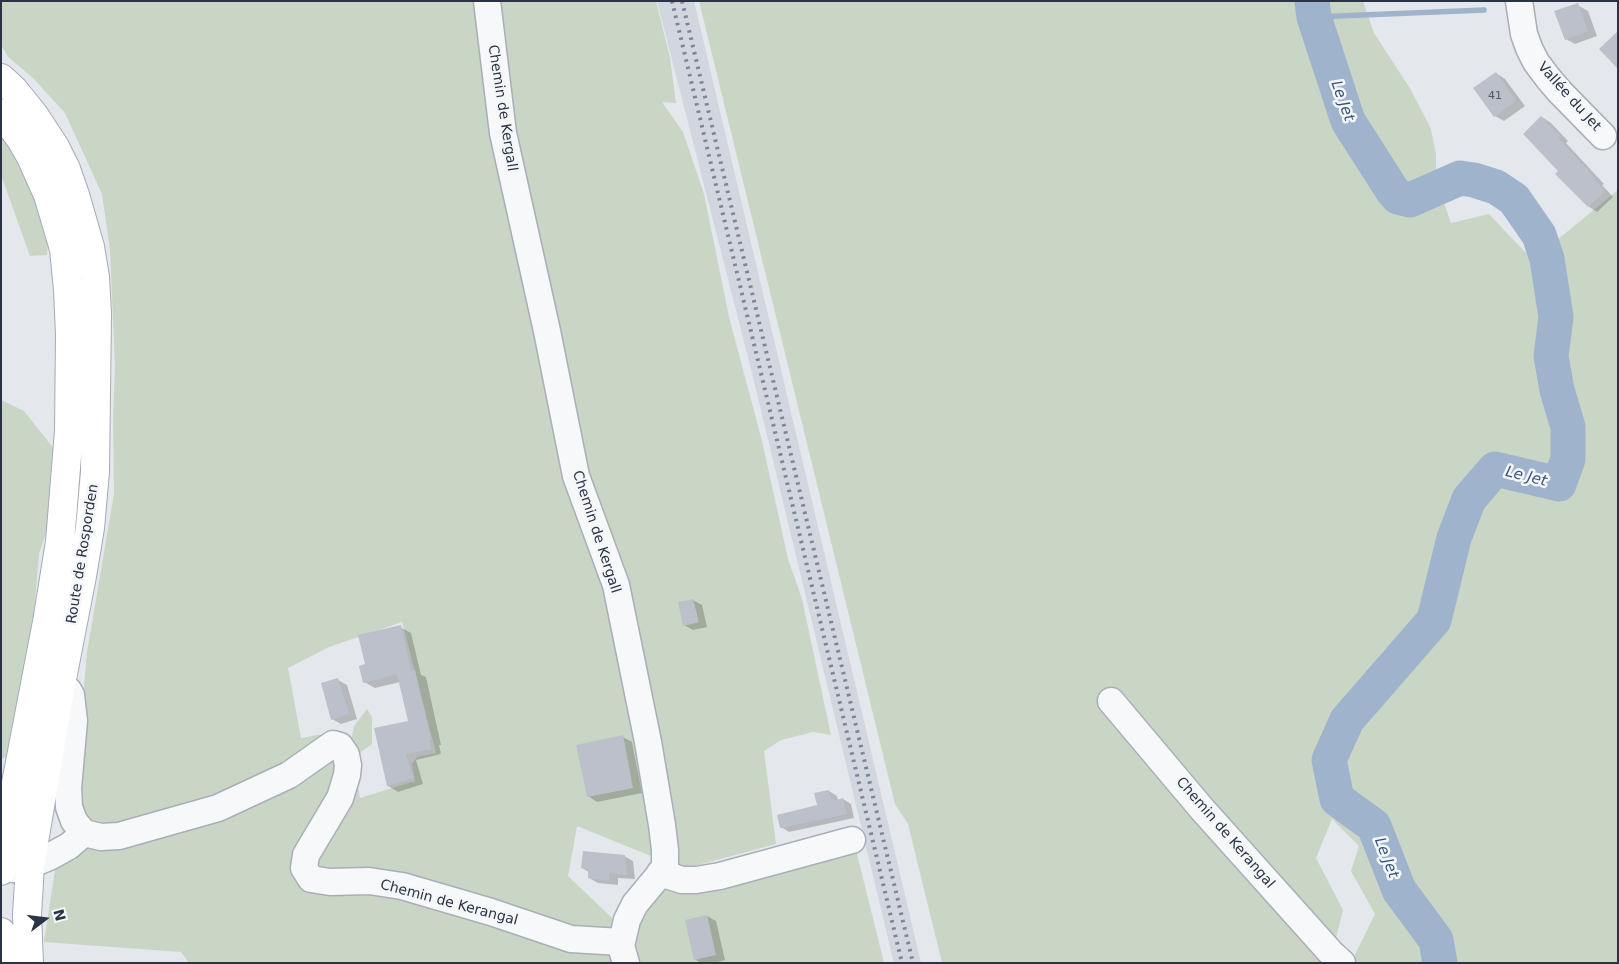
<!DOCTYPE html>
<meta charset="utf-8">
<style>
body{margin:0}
#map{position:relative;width:1619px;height:964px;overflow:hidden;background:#e4e7ec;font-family:"DejaVu Sans",sans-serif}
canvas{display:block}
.frame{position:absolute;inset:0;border:2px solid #2b3445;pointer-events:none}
.north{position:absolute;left:20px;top:894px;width:50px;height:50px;-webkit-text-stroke:4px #f4f6f9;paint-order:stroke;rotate:75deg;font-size:14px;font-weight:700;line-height:20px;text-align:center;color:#2b3445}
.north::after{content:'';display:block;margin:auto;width:18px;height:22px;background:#2b3445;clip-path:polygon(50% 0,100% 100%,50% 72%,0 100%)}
</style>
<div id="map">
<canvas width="1619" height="964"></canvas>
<div class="frame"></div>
<div class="north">N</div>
</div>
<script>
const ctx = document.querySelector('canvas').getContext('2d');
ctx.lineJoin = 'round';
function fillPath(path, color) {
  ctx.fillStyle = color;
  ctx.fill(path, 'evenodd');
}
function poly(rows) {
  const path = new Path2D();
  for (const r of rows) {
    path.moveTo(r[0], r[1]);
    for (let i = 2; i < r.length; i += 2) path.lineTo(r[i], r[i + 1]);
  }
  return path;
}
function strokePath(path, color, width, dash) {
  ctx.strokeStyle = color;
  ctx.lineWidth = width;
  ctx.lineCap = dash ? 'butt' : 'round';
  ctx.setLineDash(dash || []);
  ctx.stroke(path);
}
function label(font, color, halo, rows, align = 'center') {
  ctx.font = font + ' "DejaVu Sans",sans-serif';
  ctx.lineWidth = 5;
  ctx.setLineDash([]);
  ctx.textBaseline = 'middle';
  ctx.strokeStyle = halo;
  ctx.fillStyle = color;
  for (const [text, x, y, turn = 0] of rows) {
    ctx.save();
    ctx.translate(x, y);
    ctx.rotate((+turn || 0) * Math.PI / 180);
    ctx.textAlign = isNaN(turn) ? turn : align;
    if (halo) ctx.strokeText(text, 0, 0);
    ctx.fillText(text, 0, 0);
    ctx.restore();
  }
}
fillPath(poly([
 [657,1,694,1,921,963,894,963,752,373]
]), '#d2d6de');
fillPath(poly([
 [1,1,656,1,670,58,676,103,662,102,683,132,704,194,729,317,762,441,788,559,802,599,831,735,813,732,781,740,764,751,776,844,683,869,577,826,568,876,632,937,657,888,856,850,884,963,189,963,181,952,44,942,56,863,78,818,76,781,87,652,114,494,113,418,115,367,110,250,102,194,65,113,32,77,8,57,1,45],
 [402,622,436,753,417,757,412,764,415,781,360,798,355,773,361,752,372,744,372,717,367,709,354,726,351,741,331,761,323,734,301,738,288,668,329,647],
 [699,1,1363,1,1374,33,1411,90,1431,129,1436,154,1436,180,1451,223,1489,214,1525,252,1557,240,1618,190,1618,963,942,963,908,824,895,804],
 [1332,819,1359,846,1351,871,1375,914,1353,959,1334,946,1343,910,1316,858],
 [1,129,32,188,48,241,47,255,30,256,1,175],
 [1,400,24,411,55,450,52,515,39,554,34,613,23,682,7,757,1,759]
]), '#c9d6c5');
fillPath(poly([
 [1579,6,1588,11,1597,36,1575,44,1566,39],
 [1496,73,1505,79,1525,106,1504,121,1495,116],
 [1542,117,1551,123,1568,141,1566,143,1604,184,1602,185,1613,197,1597,212,1588,206,1560,171],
 [693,600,702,605,707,627,693,630,684,625],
 [400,627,411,633,421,675,426,677,441,745,439,745,441,754,416,760,423,784,398,792,388,786,409,722,400,682,375,688,364,682,366,665],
 [338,680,347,685,357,719,341,724,332,719],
 [623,737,632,742,642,793,597,802,588,796],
 [829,791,837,796,838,801,843,799,851,804,854,818,789,832,781,827,819,806],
 [624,856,633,861,635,879,618,878,618,885,598,883,589,878,589,872,582,868],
 [707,916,716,921,725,960,714,963,701,963,696,960]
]), '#0003');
strokePath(poly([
 [1314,17,1484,10]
]), '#9fb4cc', 5.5);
strokePath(poly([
 [1312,1,1314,17,1348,121,1392,190,1398,197,1410,200,1460,178,1474,180,1496,187,1514,199,1539,235,1547,259,1556,317,1551,356,1557,390,1568,427,1568,459,1559,484,1495,469,1469,499,1454,538,1434,620,1347,720,1329,760,1337,799,1374,826,1399,890,1436,940,1440,963]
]), '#9fb4cc', 35);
fillPath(poly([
 [1578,3,1588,31,1565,40,1554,11],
 [1618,31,1618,69,1599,49],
 [1496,72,1516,101,1494,117,1473,88],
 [1541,116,1560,136,1558,138,1595,178,1594,179,1605,191,1588,207,1555,174,1558,171,1523,134],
 [693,599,699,622,683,626,678,602],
 [401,625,411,671,415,670,431,740,429,740,431,749,406,754,413,778,387,786,374,728,408,721,397,674,363,683,359,666,365,664,358,635],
 [338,678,349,714,331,720,321,683],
 [623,735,633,788,587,797,576,745],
 [829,790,832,801,843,798,847,814,780,828,777,815,817,805,814,793],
 [583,851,625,855,627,875,609,873,609,881,588,878,588,869,581,868],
 [707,915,716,955,694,960,685,920]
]), '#bbc0ca');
const minor = poly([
 [487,1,503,133,547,331,576,476,616,585,648,742,662,825,665,850,665,864,664,869,635,904,627,920,621,946,626,963],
 [1519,1,1524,34,1529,48,1536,62,1548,78,1560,92,1603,136],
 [48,680,61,684,68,690,71,695,74,721,68,788,69,807,74,821,84,833,101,837,119,836,218,808,289,775,333,744,340,746,346,755,348,765,347,775,340,798,306,855,304,868,311,879,330,882,369,881,402,886,491,912,571,939,621,942],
 [1111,701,1202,809,1332,954,1342,963],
 [12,869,30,865,49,857,69,846,84,833],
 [660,873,682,880,696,880,720,876,852,840]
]);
const major = poly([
 [1,78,14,90,34,115,55,147,66,169,75,195,90,247,95,277,97,313,95,472,90,528,82,576,61,684,30,865,27,915,29,963],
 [1,113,20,138,31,157,48,195,64,249,68,290,70,335,69,431,60,542,47,622,12,804,1,871],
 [1,932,5,963]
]);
strokePath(minor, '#a9aeb7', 29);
strokePath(major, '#a3abb8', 30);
strokePath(minor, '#f7f8fa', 26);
strokePath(major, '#fff', 28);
strokePath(poly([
 [672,1,902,963],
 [682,1,913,963]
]), '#7d8696', 4, [2.5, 5]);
label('11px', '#4f5766', null, [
 ["41",1495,96]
]);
label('14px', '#2b3445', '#f4f6f9', [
 ["Vallée du Jet",1569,97,48],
 ["Chemin de Kergall",502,108,81],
 ["Chemin de Kergall",596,532,72],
 ["Route de Rosporden",83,554,-81],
 ["Chemin de Kerangal",1225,833,49],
 ["Chemin de Kerangal",449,903,15]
]);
label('italic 15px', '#34527a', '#f4f6f9', [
 ["Le Jet",1342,101,70],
 ["Le Jet",1526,477,14],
 ["Le Jet",1386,858,69]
]);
</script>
